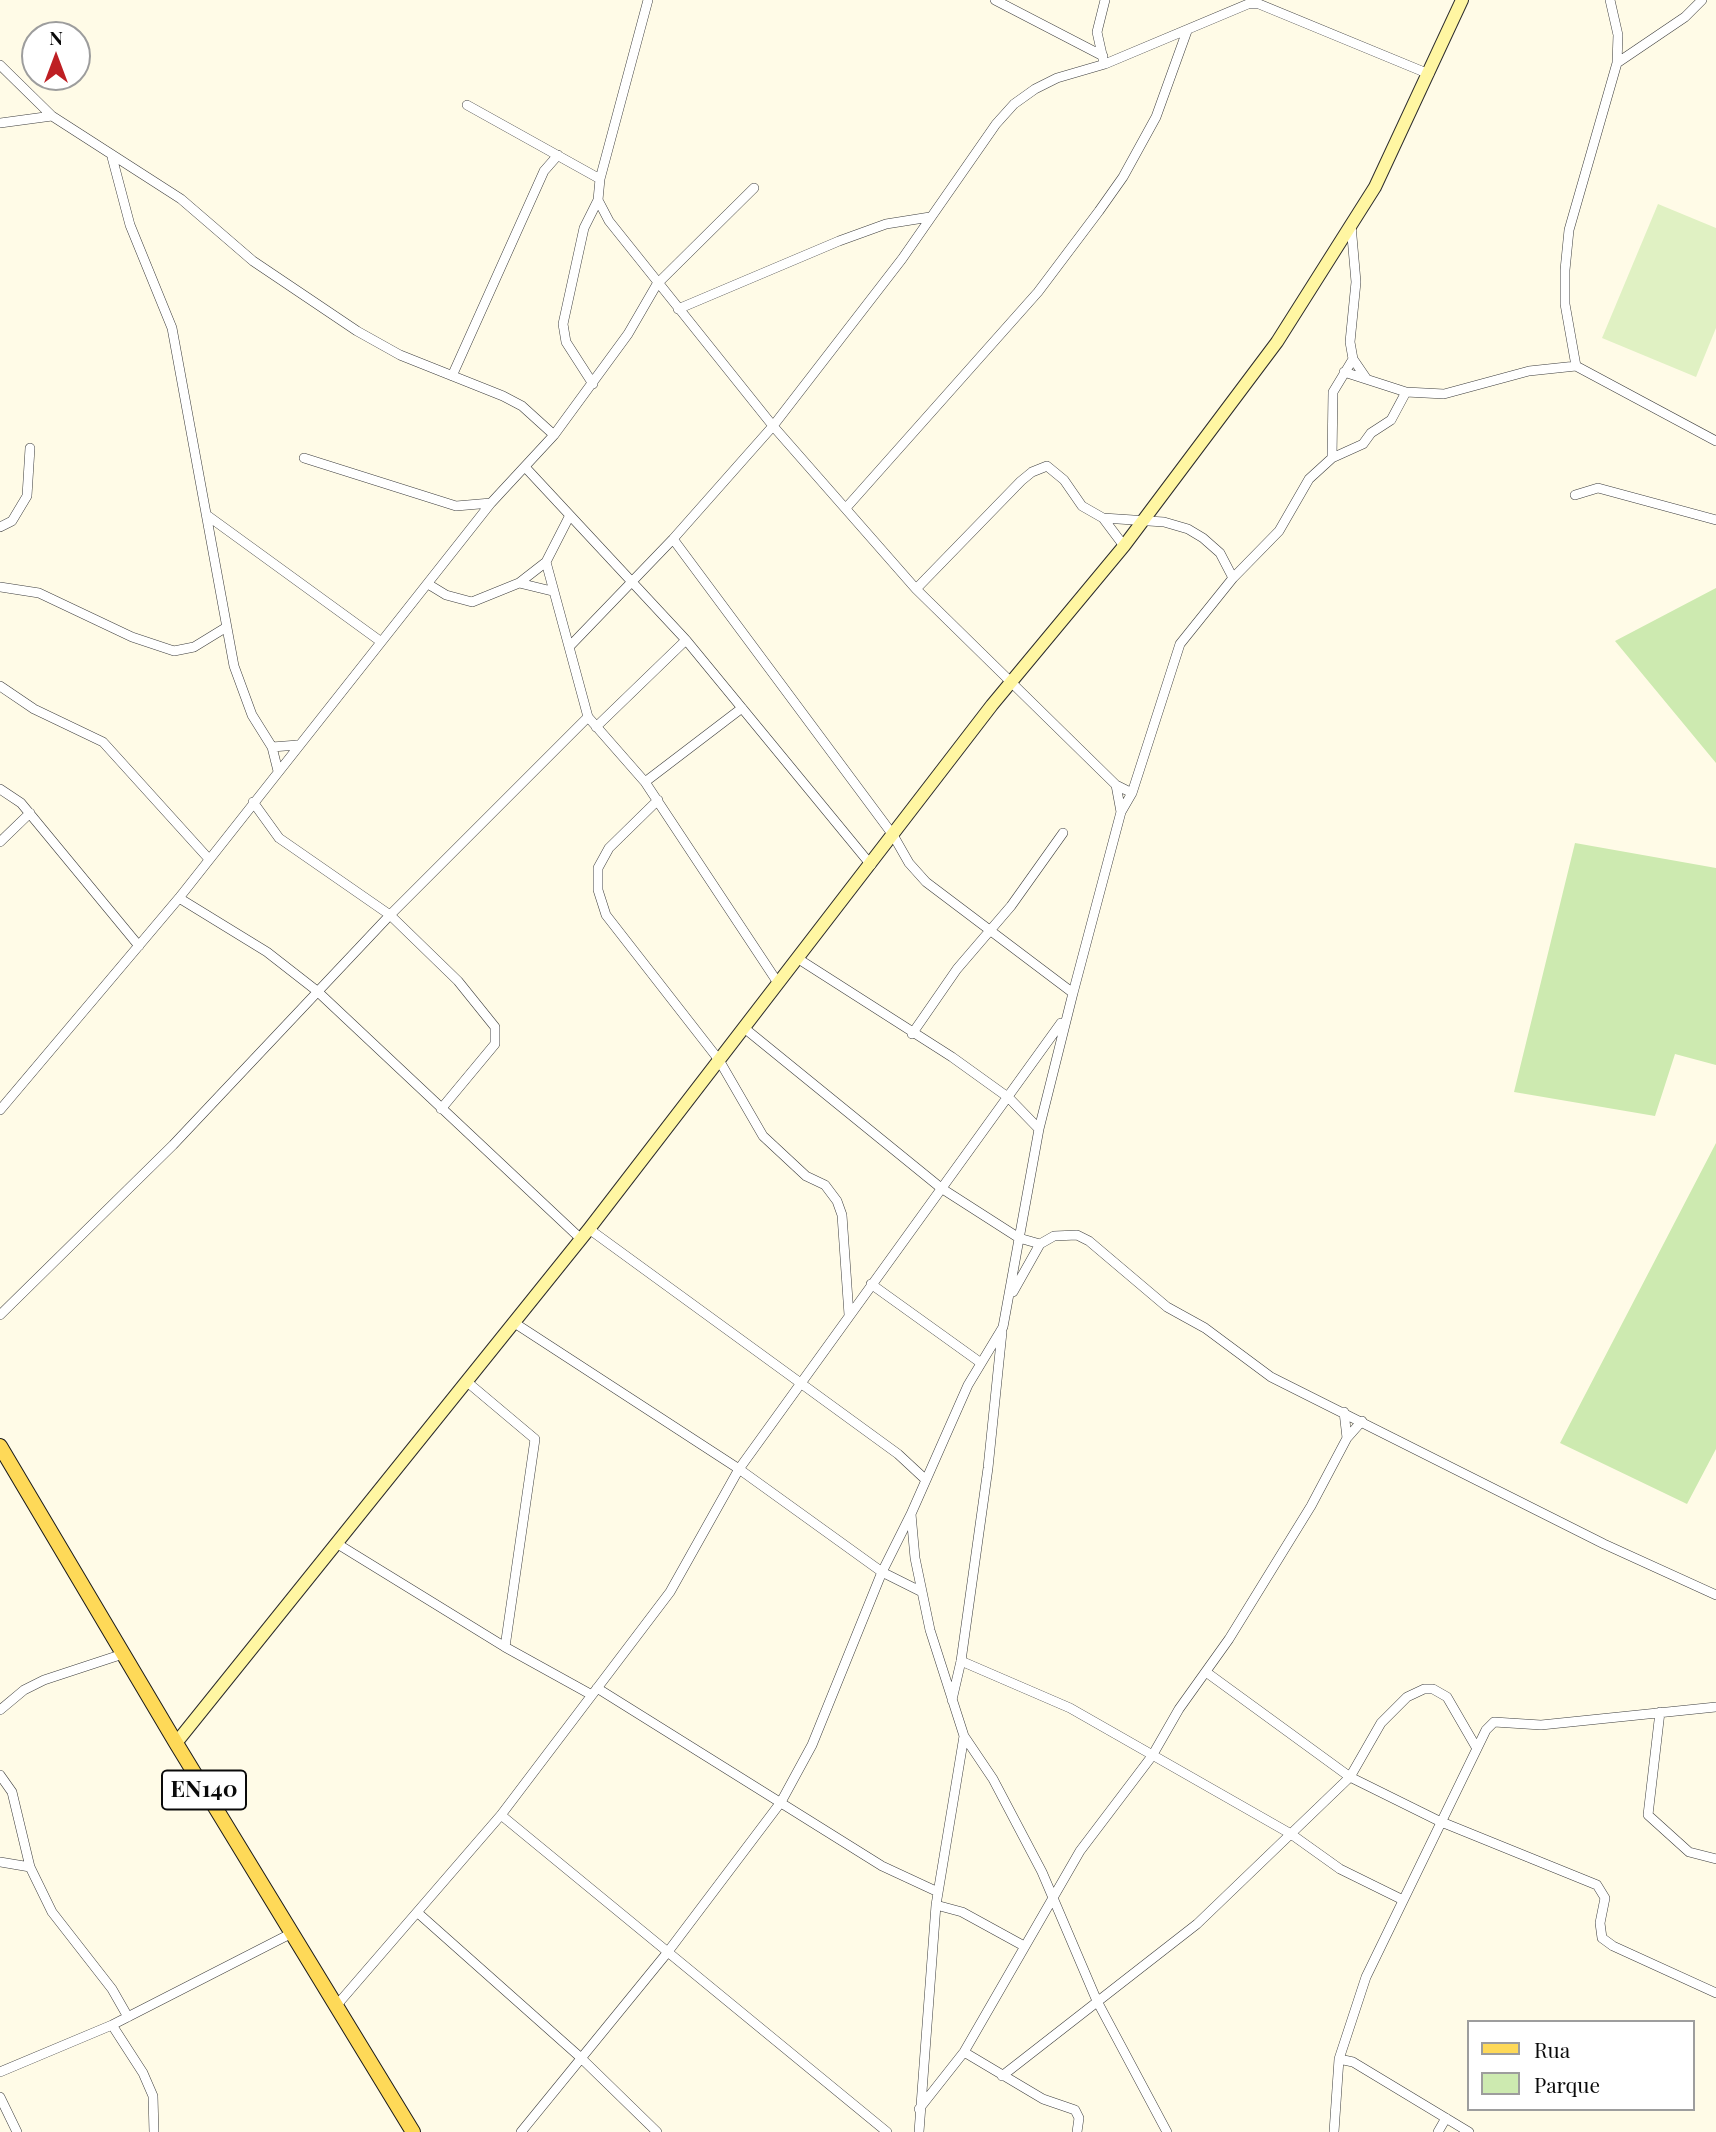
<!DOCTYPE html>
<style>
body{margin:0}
#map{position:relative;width:1716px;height:2132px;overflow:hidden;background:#fffbe7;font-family:"Playfair Display",serif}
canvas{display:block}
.legend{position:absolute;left:1467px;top:2020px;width:228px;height:91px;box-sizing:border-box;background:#fff;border:2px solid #9d9d9d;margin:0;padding:9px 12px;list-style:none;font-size:21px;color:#0a0a0a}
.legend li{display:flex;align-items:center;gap:14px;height:35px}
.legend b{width:35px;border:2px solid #9d9d9d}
.north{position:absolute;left:21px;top:21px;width:70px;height:70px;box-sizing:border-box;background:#fff;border:2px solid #9d9d9d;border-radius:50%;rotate:0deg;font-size:19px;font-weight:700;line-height:28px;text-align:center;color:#0a0a0a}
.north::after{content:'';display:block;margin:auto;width:24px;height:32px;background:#be1f23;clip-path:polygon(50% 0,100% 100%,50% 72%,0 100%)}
</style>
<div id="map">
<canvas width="1716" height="2132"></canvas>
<ul class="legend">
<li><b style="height:9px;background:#fed958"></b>Rua</li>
<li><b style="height:19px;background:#cdeab0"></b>Parque</li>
</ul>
<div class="north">N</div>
</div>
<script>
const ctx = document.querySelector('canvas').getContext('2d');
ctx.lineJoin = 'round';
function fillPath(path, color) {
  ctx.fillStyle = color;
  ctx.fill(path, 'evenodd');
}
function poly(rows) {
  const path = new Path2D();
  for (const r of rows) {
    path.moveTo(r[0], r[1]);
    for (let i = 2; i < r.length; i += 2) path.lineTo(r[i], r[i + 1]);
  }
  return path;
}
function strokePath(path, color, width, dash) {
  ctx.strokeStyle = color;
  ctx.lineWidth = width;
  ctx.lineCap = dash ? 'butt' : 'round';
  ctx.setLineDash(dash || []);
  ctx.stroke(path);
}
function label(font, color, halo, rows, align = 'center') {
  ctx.font = font + ' "Playfair Display",serif';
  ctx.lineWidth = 7;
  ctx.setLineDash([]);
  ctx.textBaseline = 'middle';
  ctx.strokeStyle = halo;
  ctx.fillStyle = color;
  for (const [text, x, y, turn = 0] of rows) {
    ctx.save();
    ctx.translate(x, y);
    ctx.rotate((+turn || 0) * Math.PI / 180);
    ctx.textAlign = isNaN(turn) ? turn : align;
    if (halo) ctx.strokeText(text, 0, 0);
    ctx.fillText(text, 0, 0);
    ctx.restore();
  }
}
fillPath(poly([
 [1716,588,1716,763,1615,641],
 [1575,843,1716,868,1716,1065,1675,1054,1655,1116,1514,1092],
 [1716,1143,1716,1449,1687,1504,1560,1443]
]), '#cdeab0');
fillPath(poly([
 [1658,204,1716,228,1716,328,1696,377,1602,338]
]), '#e0f1c3');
const street = poly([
 [648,0,600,179,598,200,609,221,773,426,916,589,1116,785,1132,793],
 [995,0,1103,56],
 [1610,0,1618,35,1617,63,1569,230,1565,270,1565,304,1576,366,1716,441],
 [1103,59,1097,32,1105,0],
 [1617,63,1685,17,1702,0],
 [0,65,52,116,181,199,253,261,357,331,400,355,503,396,522,406,554,435],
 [467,105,600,179],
 [0,123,52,116],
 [112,157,130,225,172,328,234,666,252,715,272,747,278,771],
 [1351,225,1356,282,1350,342,1353,359,1366,378],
 [678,309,839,241,886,224,930,217],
 [1344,372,1406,392,1444,394,1529,371,1576,366],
 [452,376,544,171,558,155],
 [593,384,566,342,563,324,584,228,598,200],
 [304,458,456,506,491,503],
 [1332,458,1333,392,1353,359],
 [525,467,686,640,871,865],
 [1575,495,1598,488,1716,520],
 [846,508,1038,292,1099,211,1123,177,1156,117,1187,31],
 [208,516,380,641],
 [569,517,546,562,588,717,645,782,778,983],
 [1103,518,1124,546],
 [0,527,12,521,27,496,30,448],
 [673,539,893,835,909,863,926,882,1073,993,1039,1129,1003,1327,968,1385,911,1514,915,1558,930,1630,964,1736,993,1779,1042,1872,1097,2001,1167,2132],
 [519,583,552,591],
 [428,584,446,595,472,602,519,583,546,562],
 [0,587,39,593,132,637,174,651,194,647,225,628],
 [916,589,1021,481,1032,472,1047,466,1064,480,1082,506,1103,518,1164,522,1188,529,1203,538,1220,553,1233,578],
 [570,646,673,539,773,426,902,259,996,124,1014,104,1035,89,1057,78,1105,64,1248,4,1259,4,1429,74],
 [0,686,34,709,103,742,208,858],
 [596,727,686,640],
 [272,747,298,745],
 [645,782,742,708],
 [1116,785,1121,812],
 [0,789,21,803,139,946],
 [658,800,609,848,598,868,598,890,606,915,719,1060,763,1136,806,1176,825,1185,837,1201,842,1215,849,1315],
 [253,802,279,838,390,915,458,981,495,1027,495,1044,441,1109],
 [0,842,30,813],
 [179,898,267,952,317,991,581,1239],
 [797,958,952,1057,1009,1098,1039,1129],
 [1073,993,1121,812,1132,793,1180,644,1233,578,1279,531,1309,479,1332,458,1363,444,1371,433,1391,420,1406,392],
 [743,1027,941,1188,1019,1238,1040,1244],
 [912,1034,957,969,1011,906,1063,833],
 [0,1110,179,898,491,503,554,435,628,334,657,284,754,188],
 [589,1229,898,1454,926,1480],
 [871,1284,981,1363],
 [1013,1292,1040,1244,1054,1236,1077,1235,1089,1241,1167,1307,1205,1328,1271,1377,1604,1544,1716,1595],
 [0,1315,173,1145,390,915,588,717],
 [513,1322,739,1469,882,1572,922,1592],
 [466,1381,535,1439,505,1647],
 [1344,1412,1347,1438],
 [336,1543,505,1647,590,1694],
 [961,1661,1070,1708,1291,1834,1340,1869,1403,1900],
 [1206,1672,1350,1777,1439,1821,1597,1885,1605,1898,1600,1923,1602,1938,1613,1946,1716,1993],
 [597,1688,882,1866,938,1892],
 [952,1700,961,1661,988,1468,1002,1332],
 [0,1710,24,1690,44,1680,123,1654],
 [1660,1712,1648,1815,1689,1852,1716,1859],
 [0,1775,12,1792,30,1867,52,1912,112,1989,128,2017],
 [501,1815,887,2132],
 [0,1862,30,1867],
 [936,1905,962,1912,1024,1946],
 [418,1913,580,2057,657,2132],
 [336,2006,501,1815,670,1592,739,1469,1061,1023],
 [112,2025,143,2073,153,2096,154,2132],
 [964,2052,1043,2099,1075,2110,1079,2118,1077,2132],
 [1339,2059,1353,2062,1469,2132],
 [0,2072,112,2025,292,1933],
 [1002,2076,1197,1924,1350,1777,1381,1723,1407,1697,1424,1689,1433,1689,1447,1697,1476,1747],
 [0,2097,17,2132],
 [919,2109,964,2052,1080,1851,1152,1756,1179,1709,1229,1639,1311,1506,1347,1438,1362,1421],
 [521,2132,667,1953,781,1802,812,1745,882,1572,911,1514],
 [919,2132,936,1905,964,1736],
 [1334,2132,1339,2059,1366,1977,1486,1730,1494,1722,1541,1725,1716,1707],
 [1438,2132,1446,2118]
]);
const secondary = poly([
 [176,1743,589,1229,992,705,1124,546,1277,342,1375,187,1462,0]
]);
const primary = poly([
 [0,1446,176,1743,413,2132]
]);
strokePath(street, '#3d3d3d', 10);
strokePath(secondary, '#2c2c2c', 14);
strokePath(primary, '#1b1b1b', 16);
strokePath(street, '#fff', 9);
strokePath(secondary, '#fff6a2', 12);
strokePath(primary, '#fed958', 14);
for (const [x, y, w] of [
 [204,1790,84]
]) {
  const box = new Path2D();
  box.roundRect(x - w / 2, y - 19.5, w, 39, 5);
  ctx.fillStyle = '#fff';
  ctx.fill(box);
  strokePath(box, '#0a0a0a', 2);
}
label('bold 23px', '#0a0a0a', null, [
 ["EN140",204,1790]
]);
</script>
